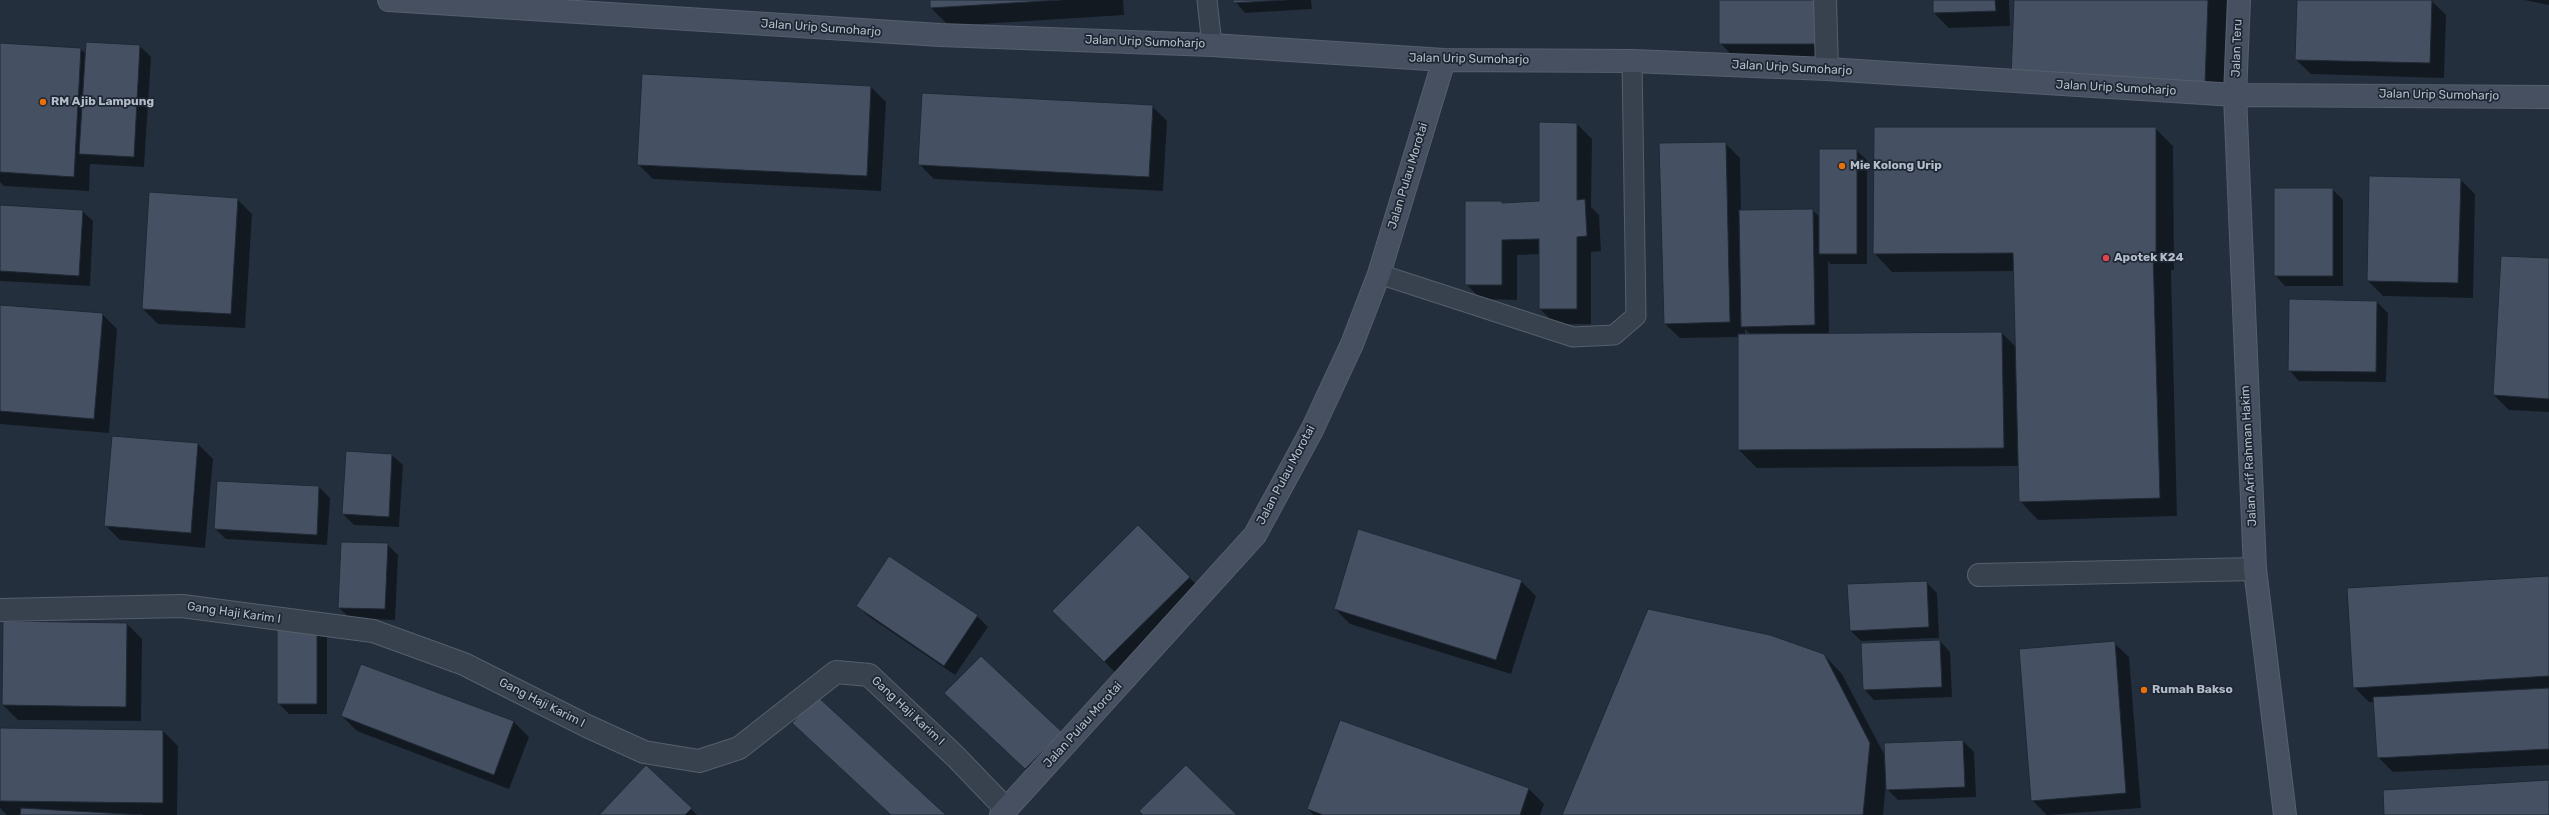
<!DOCTYPE html>
<style>
body{margin:0}
canvas{display:block;background:#242f3e}
</style>
<canvas width="2549" height="815"></canvas>
<script>
const ctx = document.querySelector('canvas').getContext('2d');
ctx.lineJoin = 'round';
function fillPath(path, color) {
  ctx.fillStyle = color;
  ctx.fill(path, 'evenodd');
}
function poly(rows) {
  const path = new Path2D();
  for (const r of rows) {
    path.moveTo(r[0], r[1]);
    for (let i = 2; i < r.length; i += 2) path.lineTo(r[i], r[i + 1]);
  }
  return path;
}
function strokePath(path, color, width, dash) {
  ctx.strokeStyle = color;
  ctx.lineWidth = width;
  ctx.lineCap = dash ? 'butt' : 'round';
  ctx.setLineDash(dash || []);
  ctx.stroke(path);
}
function label(font, color, halo, rows, align = 'center') {
  ctx.font = font + ' Rubik,sans-serif';
  ctx.lineWidth = 3.5;
  ctx.setLineDash([]);
  ctx.textBaseline = 'middle';
  ctx.strokeStyle = halo;
  ctx.fillStyle = color;
  for (const [text, x, y, turn = 0] of rows) {
    ctx.save();
    ctx.translate(x, y);
    ctx.rotate((+turn || 0) * Math.PI / 180);
    ctx.textAlign = isNaN(turn) ? turn : align;
    if (halo) ctx.strokeText(text, 0, 0);
    ctx.fillText(text, 0, 0);
    ctx.restore();
  }
}
fillPath(poly([
 [931,0,1123,0,1124,15,949,26,931,8],
 [1234,0,1311,0,1312,9,1245,13],
 [1720,0,1830,0,1830,58,1735,58,1720,43],
 [1934,0,2009,0,2010,26,1949,28,1934,13],
 [2015,0,2227,0,2223,101,2030,94,2012,76],
 [2298,0,2431,0,2446,15,2444,78,2311,74,2296,60],
 [2524,0,2549,0,2549,5],
 [86,43,140,46,151,57,144,167,90,164,89,191,4,186,0,182,0,44,81,49,86,54],
 [871,87,886,102,881,191,653,179,638,164],
 [1152,106,1167,121,1163,191,934,179,919,164],
 [1540,123,1577,124,1592,139,1591,207,1599,215,1601,251,1591,252,1591,324,1555,324,1540,309,1540,254,1517,255,1517,300,1481,299,1466,284,1466,202,1502,202,1504,204,1540,202],
 [2155,128,2173,146,2174,270,2171,270,2177,516,2038,520,2020,501,2019,466,1757,468,1739,450,1739,337,1680,338,1665,324,1725,143,1740,158,1741,211,1812,210,1820,217,1856,150,1867,160,1867,264,1830,264,1828,261,1829,334,2002,333,2016,347,2014,271,1892,272,1874,253],
 [1745,329,1751,335,1745,335],
 [2460,179,2475,194,2473,298,2383,296,2368,281],
 [2332,189,2343,200,2343,286,2285,286,2275,275],
 [237,199,252,214,245,328,158,324,143,309],
 [0,206,82,211,93,221,90,286,0,281],
 [2502,257,2549,259,2549,412,2509,410,2494,395],
 [2290,300,2377,302,2388,313,2386,382,2299,381,2289,370],
 [0,306,102,314,117,329,109,433,0,424],
 [198,444,213,459,205,548,120,540,105,525],
 [392,455,403,465,399,527,354,525,343,514],
 [319,487,330,498,327,545,226,539,215,529],
 [1138,527,1204,592,1119,676,1053,611],
 [387,544,398,555,395,620,350,618,339,608],
 [890,557,977,616,988,627,955,675,868,616,857,606],
 [2549,577,2549,765,2393,772,2378,757,2375,702,2369,702,2354,687],
 [1521,581,1536,596,1511,674,1350,624,1335,609],
 [1926,582,1937,593,1939,638,1861,641,1850,630],
 [127,624,142,639,141,721,18,720,3,705],
 [278,625,327,635,327,714,289,714,278,703],
 [1940,641,1950,652,1952,697,1874,700,1864,689],
 [2114,643,2129,657,2141,808,2047,815,2032,800],
 [1824,655,1842,674,1886,758,1963,741,1974,752,1976,797,1898,800,1887,789,1886,783,1883,815,1563,815],
 [361,665,514,722,529,737,509,789,357,731,342,716],
 [956,703,1061,732,1037,779],
 [0,729,163,731,178,746,177,815,7,815,0,808],
 [1529,789,1544,804,1540,815,1314,815,1308,809],
 [691,809,697,815,600,815]
]), '#0007');
const building = poly([
 [930,0,1061,0,930,8,930,0],
 [1233,0,1286,0,1233,3,1233,0],
 [1719,0,1815,0,1815,44,1719,44,1719,0],
 [1933,0,1995,0,1996,11,1933,13,1933,0],
 [2014,0,2208,0,2205,83,2011,76,2014,0],
 [2297,0,2432,0,2430,63,2295,60,2297,0],
 [86,42,140,45,134,157,79,154,86,42],
 [0,43,81,48,74,177,0,172,0,43],
 [642,74,871,86,867,176,637,165,642,74],
 [922,93,1153,105,1149,177,918,165,922,93],
 [1539,122,1577,123,1577,200,1585,199,1587,236,1577,237,1577,309,1539,309,1539,239,1502,240,1502,285,1465,285,1465,201,1502,201,1502,203,1539,201,1539,122],
 [1874,127,2156,127,2156,252,2153,252,2160,498,2019,502,2013,253,1873,254,1874,127],
 [1726,142,1730,322,1664,324,1659,143,1726,142],
 [1819,149,1857,149,1857,254,1819,254,1819,149],
 [2369,176,2461,178,2458,283,2367,281,2369,176],
 [2274,188,2333,188,2333,276,2274,276,2274,188],
 [149,192,238,198,231,314,142,309,149,192],
 [0,205,83,210,79,276,0,271,0,205],
 [1813,209,1815,325,1741,327,1739,210,1813,209],
 [2501,256,2549,258,2549,399,2493,395,2501,256],
 [2289,299,2377,301,2376,372,2288,371,2289,299],
 [0,305,103,313,94,419,0,411,0,305],
 [2002,332,2004,448,1738,450,1738,334,2002,332],
 [112,436,198,443,191,533,104,526,112,436],
 [346,451,392,454,389,517,342,514,346,451],
 [217,481,319,486,317,535,214,529,217,481],
 [1138,525,1190,577,1104,662,1052,611,1138,525],
 [1358,529,1522,580,1496,660,1334,609,1358,529],
 [341,542,388,543,385,609,338,608,341,542],
 [889,556,978,615,944,666,856,606,889,556],
 [2549,576,2549,676,2353,688,2347,588,2549,576],
 [1927,581,1929,627,1850,631,1847,584,1927,581],
 [1648,609,1770,635,1824,654,1870,743,1863,815,1562,815,1648,609],
 [3,621,127,623,126,707,2,705,3,621],
 [317,623,317,704,277,704,277,624,317,623],
 [1940,640,1942,687,1863,690,1861,643,1940,640],
 [2115,641,2126,793,2031,801,2019,649,2115,641],
 [981,656,1062,732,1025,769,944,693,981,656],
 [361,664,514,721,494,775,341,716,361,664],
 [2549,688,2549,749,2377,758,2373,697,2549,688],
 [817,696,946,815,891,815,792,723,817,696],
 [1340,720,1529,788,1520,815,1323,815,1307,809,1340,720],
 [0,728,163,730,163,803,0,801,0,728],
 [1963,740,1965,787,1886,790,1884,743,1963,740],
 [646,765,692,808,685,815,599,815,646,765],
 [1186,765,1237,815,1143,815,1139,811,1186,765],
 [2549,780,2549,815,2384,815,2383,790,2549,780],
 [21,808,143,815,20,815,21,808]
]);
fillPath(building, '#455162');
strokePath(building, '#1f2835', 1);
const lane = poly([
 [1207,0,1212,45],
 [1379,274,1573,337,1614,335,1636,316,1632,61]
]);
const street = poly([
 [1825,0,1827,69],
 [1979,575,2255,569],
 [0,610,182,606,373,631,464,664,587,726,644,752,699,761,739,748,836,672,869,675,956,757,1006,809]
]);
const secondary = poly([
 [389,0,940,35,1212,45,1444,60,1632,61,1827,69,2235,95,2549,97],
 [2239,0,2235,95,2255,569,2285,815],
 [1001,815,1255,535,1312,430,1352,344,1379,274,1444,60]
]);
strokePath(lane, '#565f6c', 21);
strokePath(street, '#565f6c', 24);
strokePath(secondary, '#565f6c', 24);
strokePath(lane, '#38414e', 19);
strokePath(street, '#38414e', 22);
strokePath(secondary, '#465061', 22);
for (const [x, y, r, color] of [
 [43,102,4,"#e8710a"],
 [1842,166,4,"#e8710a"],
 [2106,258,4,"#e0444e"],
 [2144,690,4,"#e8710a"]
]) {
  const dot = new Path2D();
  dot.arc(x, y, r, 0, 2 * Math.PI);
  ctx.fillStyle = color;
  ctx.fill(dot);
  strokePath(dot, '#1d2633', 1.5);
}
label('12px', '#b4bcc9', '#1d2633', [
 ["Jalan Urip Sumoharjo",821,28,4],
 ["Jalan Urip Sumoharjo",1145,42,2],
 ["Jalan Teru",2237,48,-88],
 ["Jalan Urip Sumoharjo",1469,59,1],
 ["Jalan Urip Sumoharjo",1792,68,3],
 ["Jalan Urip Sumoharjo",2116,88,3],
 ["Jalan Urip Sumoharjo",2439,95,1],
 ["Jalan Pulau Morotai",1408,176,-73],
 ["Jalan Arif Rahman Hakim",2249,456,-93],
 ["Jalan Pulau Morotai",1286,475,-62],
 ["Gang Haji Karim I",234,613,8],
 ["Gang Haji Karim I",542,703,27],
 ["Gang Haji Karim I",908,711,43],
 ["Jalan Pulau Morotai",1083,725,-48]
]);
label('bold 12px', '#b4bcc9', '#1d2633', [
 ["RM Ajib Lampung",51,102],
 ["Mie Kolong Urip",1850,166],
 ["Apotek K24",2114,258],
 ["Rumah Bakso",2152,690]
], 'left');
</script>
